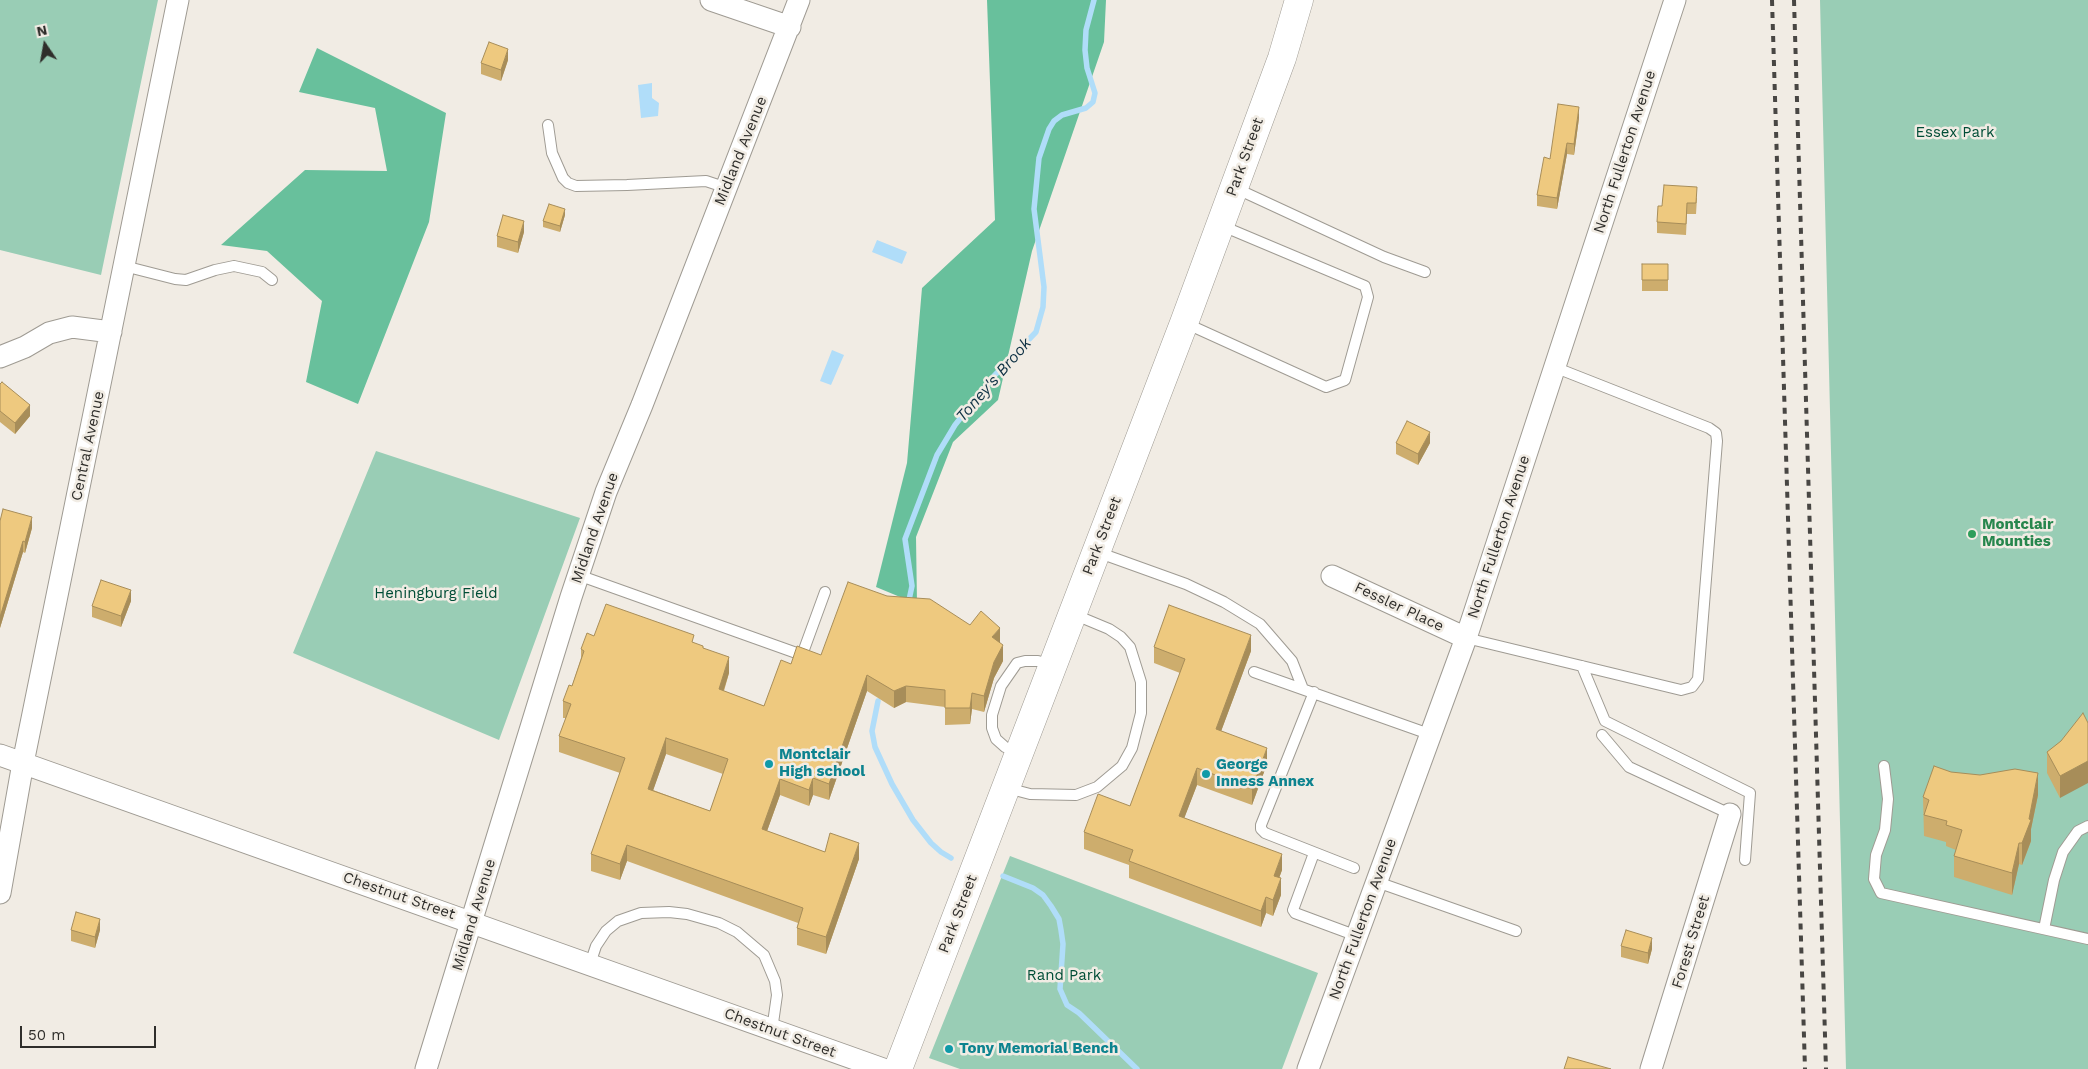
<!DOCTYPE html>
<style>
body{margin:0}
#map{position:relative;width:2088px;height:1069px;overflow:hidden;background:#f1ece4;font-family:"Work Sans",sans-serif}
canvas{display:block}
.north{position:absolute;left:20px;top:20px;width:50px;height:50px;-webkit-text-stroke:4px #f1ece4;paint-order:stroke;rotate:348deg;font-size:14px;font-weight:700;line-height:20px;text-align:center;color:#2f2e2b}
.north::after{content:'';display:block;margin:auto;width:18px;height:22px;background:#2f2e2b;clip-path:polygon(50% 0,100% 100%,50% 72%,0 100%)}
.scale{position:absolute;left:20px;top:1026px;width:136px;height:22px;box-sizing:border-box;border:2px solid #2f2e2b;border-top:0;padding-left:6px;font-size:15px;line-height:18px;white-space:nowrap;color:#2f2e2b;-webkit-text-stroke:4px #f1ece4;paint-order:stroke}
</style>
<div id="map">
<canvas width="2088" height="1069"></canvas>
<div class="north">N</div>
<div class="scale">50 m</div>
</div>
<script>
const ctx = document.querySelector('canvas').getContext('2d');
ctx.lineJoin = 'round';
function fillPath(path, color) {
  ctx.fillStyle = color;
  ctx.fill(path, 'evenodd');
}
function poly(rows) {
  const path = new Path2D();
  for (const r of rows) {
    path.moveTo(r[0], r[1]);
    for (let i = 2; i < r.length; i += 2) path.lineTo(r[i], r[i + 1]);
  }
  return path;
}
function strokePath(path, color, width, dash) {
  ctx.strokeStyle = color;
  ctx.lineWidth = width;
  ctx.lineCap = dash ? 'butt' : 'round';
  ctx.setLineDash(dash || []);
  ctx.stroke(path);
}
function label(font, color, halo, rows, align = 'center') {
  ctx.font = font + ' "Work Sans",sans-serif';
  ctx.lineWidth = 5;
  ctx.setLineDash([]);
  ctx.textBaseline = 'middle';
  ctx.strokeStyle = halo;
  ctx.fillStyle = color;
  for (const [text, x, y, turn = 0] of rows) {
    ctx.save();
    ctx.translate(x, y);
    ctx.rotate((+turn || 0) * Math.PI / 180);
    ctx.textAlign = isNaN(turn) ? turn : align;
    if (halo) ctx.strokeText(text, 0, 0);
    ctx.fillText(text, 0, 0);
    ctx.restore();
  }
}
fillPath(poly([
 [0,0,158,0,101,275,0,250],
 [1820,0,2088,0,2088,1069,1846,1069],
 [376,451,580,518,499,740,293,653],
 [1010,856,1318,973,1282,1069,960,1069,929,1058]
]), '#99cdb5');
fillPath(poly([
 [987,0,1106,0,1104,42,1032,251,998,400,953,442,916,537,917,604,876,587,907,463,922,288,995,220],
 [317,48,446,113,429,222,358,404,306,382,322,301,267,251,221,245,305,170,387,171,375,108,299,92]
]), '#68c09c');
fillPath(poly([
 [652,83,652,98,659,103,658,116,641,118,638,85],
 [877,240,907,252,902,264,872,252],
 [832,350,844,355,831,385,820,381]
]), '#b0ddf9');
strokePath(poly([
 [909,600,912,586,905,539,937,455,955,425,994,376,1036,332,1043,307,1044,287,1034,209,1039,158,1049,129,1054,121,1062,115,1086,108,1093,102,1095,93,1087,68,1085,50,1086,30,1094,0],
 [878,701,872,731,875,747,892,784,913,820,931,843,941,852,951,858],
 [1003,876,1033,888,1043,895,1051,906,1059,919,1061,930,1063,944,1060,989,1067,1005,1079,1013,1137,1069]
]), '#b0ddf9', 5.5);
const lane = poly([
 [548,125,552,153,563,178,568,183,576,186,627,185,706,181,727,188],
 [1235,188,1384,257,1425,272],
 [124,266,175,279,186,280,215,270,234,266,262,272,272,280],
 [1185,323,1326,387,1345,380,1368,297,1365,286,1220,225],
 [1097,552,1186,584,1224,602,1260,624,1292,661,1303,689],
 [578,575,802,655,825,592],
 [1466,638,1681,690,1692,687,1698,679,1717,441,1716,433,1709,428,1554,367],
 [1582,666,1605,721,1750,793,1745,860],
 [1254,672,1429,734],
 [1314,692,1261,825,1261,829,1265,833,1354,868],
 [1602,735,1629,767,1730,814],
 [1017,753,1005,747,996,739,992,728,992,715,1001,686,1017,663,1025,661,1038,661,1053,665],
 [1884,766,1888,799,1885,830,1876,855,1874,879,1881,893,2088,939],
 [1007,788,1030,794,1076,795,1097,787,1122,766,1132,748,1141,713,1141,682,1130,647,1121,637,1109,629,1073,614],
 [1314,853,1293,910,1295,913,1357,936],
 [1377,882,1516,931],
 [2044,929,2054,880,2063,852,2078,831,2088,826],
 [590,964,596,946,606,931,618,921,641,913,669,912,687,914,719,923,737,932,764,955,775,981,777,995,772,1030]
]);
const street = poly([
 [711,0,790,27],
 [0,357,25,347,49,333,72,327,111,332],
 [1332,576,1466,638],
 [0,755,883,1069],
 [0,893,23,763,178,0],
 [426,1069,571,597,606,492,642,405,799,0],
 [1308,1069,1466,638,1675,0],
 [1651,1069,1730,814]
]);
const secondary = poly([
 [898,1069,1184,323,1282,58,1299,0]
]);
strokePath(lane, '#9f9b93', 12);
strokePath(street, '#9f9b93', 23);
strokePath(secondary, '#9f9b93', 29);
strokePath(lane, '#fff', 10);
strokePath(street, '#fff', 21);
strokePath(secondary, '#fff', 28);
strokePath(poly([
 [1772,0,1805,1069],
 [1794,0,1826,1069]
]), '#484643', 4, [6, 6]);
fillPath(poly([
 [508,60,501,81,481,74,481,63],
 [1579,118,1574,155,1567,154,1557,209,1537,206,1537,195,1550,159],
 [1697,198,1696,214,1687,214,1686,235,1657,233,1657,222,1662,206],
 [565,215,560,232,543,227,543,221],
 [524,232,518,253,497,247,497,236],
 [1642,264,1668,264,1668,291,1642,291],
 [0,384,30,416,15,434,0,422],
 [1396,443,1430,443,1418,465,1396,454],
 [0,521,32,528,25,553,23,552,0,628],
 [131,601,121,627,92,617,92,606],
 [970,625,1000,642,1003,661,994,678,984,712,972,709,970,724,945,725,945,707,906,702,894,708,867,691,829,800,813,795,809,806,780,795,767,831,825,852,859,859,826,954,797,945,797,928,798,923,627,861,620,880,591,871,591,854,620,773,559,752,559,736,566,718,563,718,563,701,572,686,581,658,581,649,594,636,694,643,703,648,729,673,724,691,764,706,791,664,821,655],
 [666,754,723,774,710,811,653,790],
 [1154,647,1251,651,1221,731,1267,764,1252,805,1197,785,1184,818,1282,870,1279,878,1281,895,1273,916,1266,913,1261,927,1129,878,1129,865,1084,849,1084,832,1130,806,1180,673,1154,663],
 [2088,723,2060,798,2047,773,2047,752],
 [2038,795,2031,829,2031,841,2022,865,2019,864,2012,895,1954,877,1954,856,1956,850,1946,846,1946,842,1924,836,1923,797],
 [71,930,100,930,95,948,71,941],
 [1621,946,1652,949,1648,964,1621,957]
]), '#cdad6d');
fillPath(poly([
 [508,49,508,60,501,81,501,70],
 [1579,107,1579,118,1574,155,1574,144],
 [1567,143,1567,154,1557,209,1557,198],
 [565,209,565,215,560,232,560,226],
 [524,221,524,232,518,253,518,242],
 [30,405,30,416,15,434,15,423],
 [1430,432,1430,443,1418,465,1418,454],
 [32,517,32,528,25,553,25,542],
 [23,541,23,552,0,628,0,617],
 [131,590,131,601,121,627,121,616],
 [1000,628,1000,644,992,637],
 [1251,635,1251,651,1216,745,1216,729],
 [1003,645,1003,661,994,678,984,712,984,696,994,662],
 [729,657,729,673,719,705,719,689],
 [867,675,867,691,829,800,829,784],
 [906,686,906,702,894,708,894,691],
 [972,693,972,709,970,724,970,708],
 [666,738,666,754,648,805,648,789],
 [1267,748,1267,764,1252,805,1252,789],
 [2088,761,2088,783,2060,798,2060,776],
 [1197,768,1197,785,1179,832,1179,816],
 [2038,773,2038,795,2031,829,2031,841,2022,865,2022,843,2029,819],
 [813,778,813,795,809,806,809,790],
 [780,779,780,795,762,845,762,829],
 [859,843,859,859,826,954,826,937],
 [2019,843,2019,864,2012,895,2012,873],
 [627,845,627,861,620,880,620,864],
 [1282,854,1282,870,1274,892,1274,876],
 [1281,878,1281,895,1273,916,1273,900],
 [1266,897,1266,913,1261,927,1261,911],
 [100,919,100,930,95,948,95,937],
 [1652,938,1652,949,1648,964,1648,953]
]), '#a78d59');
const building = poly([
 [489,42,508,49,501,70,481,63,489,42],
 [1558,104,1579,107,1574,144,1567,143,1557,198,1537,195,1544,157,1550,159,1558,104],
 [1664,185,1697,187,1696,203,1687,203,1686,224,1657,222,1658,206,1662,206,1664,185],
 [549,204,565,209,560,226,543,221,549,204],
 [503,215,524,221,518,242,497,236,503,215],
 [1642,264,1668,264,1668,280,1642,280,1642,264],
 [2,382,30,405,15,423,0,411,0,384,2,382],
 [1407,421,1430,432,1418,454,1396,443,1407,421],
 [3,509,32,517,25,542,23,541,0,617,0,521,3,509],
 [101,580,131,590,121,616,92,606,101,580],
 [848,582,887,596,930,599,970,625,981,611,1000,628,992,637,1003,645,994,662,984,696,972,693,970,708,945,708,945,690,906,686,894,691,867,675,829,784,813,778,809,790,780,779,762,829,825,852,830,833,859,843,826,937,797,928,803,908,627,845,620,864,591,854,625,758,559,736,571,704,563,701,569,685,572,686,584,651,581,649,587,633,594,636,606,604,694,635,692,642,703,646,703,648,729,657,719,689,764,706,781,660,791,664,797,646,821,655,848,582],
 [666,738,728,759,710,811,648,789,666,738],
 [1169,605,1251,635,1216,729,1267,748,1252,789,1197,768,1179,816,1282,854,1274,876,1281,878,1273,900,1266,897,1261,911,1129,861,1133,850,1084,832,1098,794,1130,806,1185,659,1154,647,1169,605],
 [2083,713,2088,723,2088,761,2060,776,2047,752,2061,741,2083,713],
 [1934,766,1951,772,1980,775,2015,769,2038,773,2029,819,2031,820,2022,843,2019,843,2012,873,1954,856,1962,830,1946,825,1947,821,1924,815,1929,800,1923,797,1934,766],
 [76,912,100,919,95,937,71,930,76,912],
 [1626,930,1652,938,1648,953,1621,946,1626,930],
 [1568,1057,1611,1069,1564,1069,1568,1057]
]);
fillPath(building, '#eec97f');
strokePath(building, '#a78d59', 1);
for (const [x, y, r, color] of [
 [1972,534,5,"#2e9e5b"],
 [769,764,5,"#0f9aa8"],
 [1206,774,5,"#0f9aa8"],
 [949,1049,5,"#0f9aa8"]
]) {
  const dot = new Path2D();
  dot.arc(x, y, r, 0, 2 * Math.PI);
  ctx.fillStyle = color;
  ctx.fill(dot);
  strokePath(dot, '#f1ece4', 2);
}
label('15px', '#004d36', '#f1ece4', [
 ["Essex Park",1955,133],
 ["Heningburg Field",436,594],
 ["Rand Park",1064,976]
]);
label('15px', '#2f2e2b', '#f1ece4', [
 ["Midland Avenue",741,151,-68],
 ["North Fullerton Avenue",1625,152,-72],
 ["Park Street",1245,157,-70],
 ["Central Avenue",88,446,-78],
 ["Midland Avenue",595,528,-71],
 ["Park Street",1102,536,-69],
 ["North Fullerton Avenue",1499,537,-72],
 ["Fessler Place",1399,607,25],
 ["Chestnut Street",399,896,19],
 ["Park Street",958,914,-69],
 ["Midland Avenue",474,915,-73],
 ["North Fullerton Avenue",1363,919,-70],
 ["Forest Street",1691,942,-73],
 ["Chestnut Street",780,1033,20]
]);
label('bold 15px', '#27864d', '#f1ece4', [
 ["Montclair",1982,525],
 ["Mounties",1982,542]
], 'left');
label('bold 15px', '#0d838f', '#f1ece4', [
 ["Montclair",779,755],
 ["High school",779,772],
 ["George",1216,765],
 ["Inness Annex",1216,782],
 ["Tony Memorial Bench",959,1049]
], 'left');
label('italic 16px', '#0f3245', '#f1ece4', [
 ["Toney's Brook",994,380,-49]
]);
</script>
